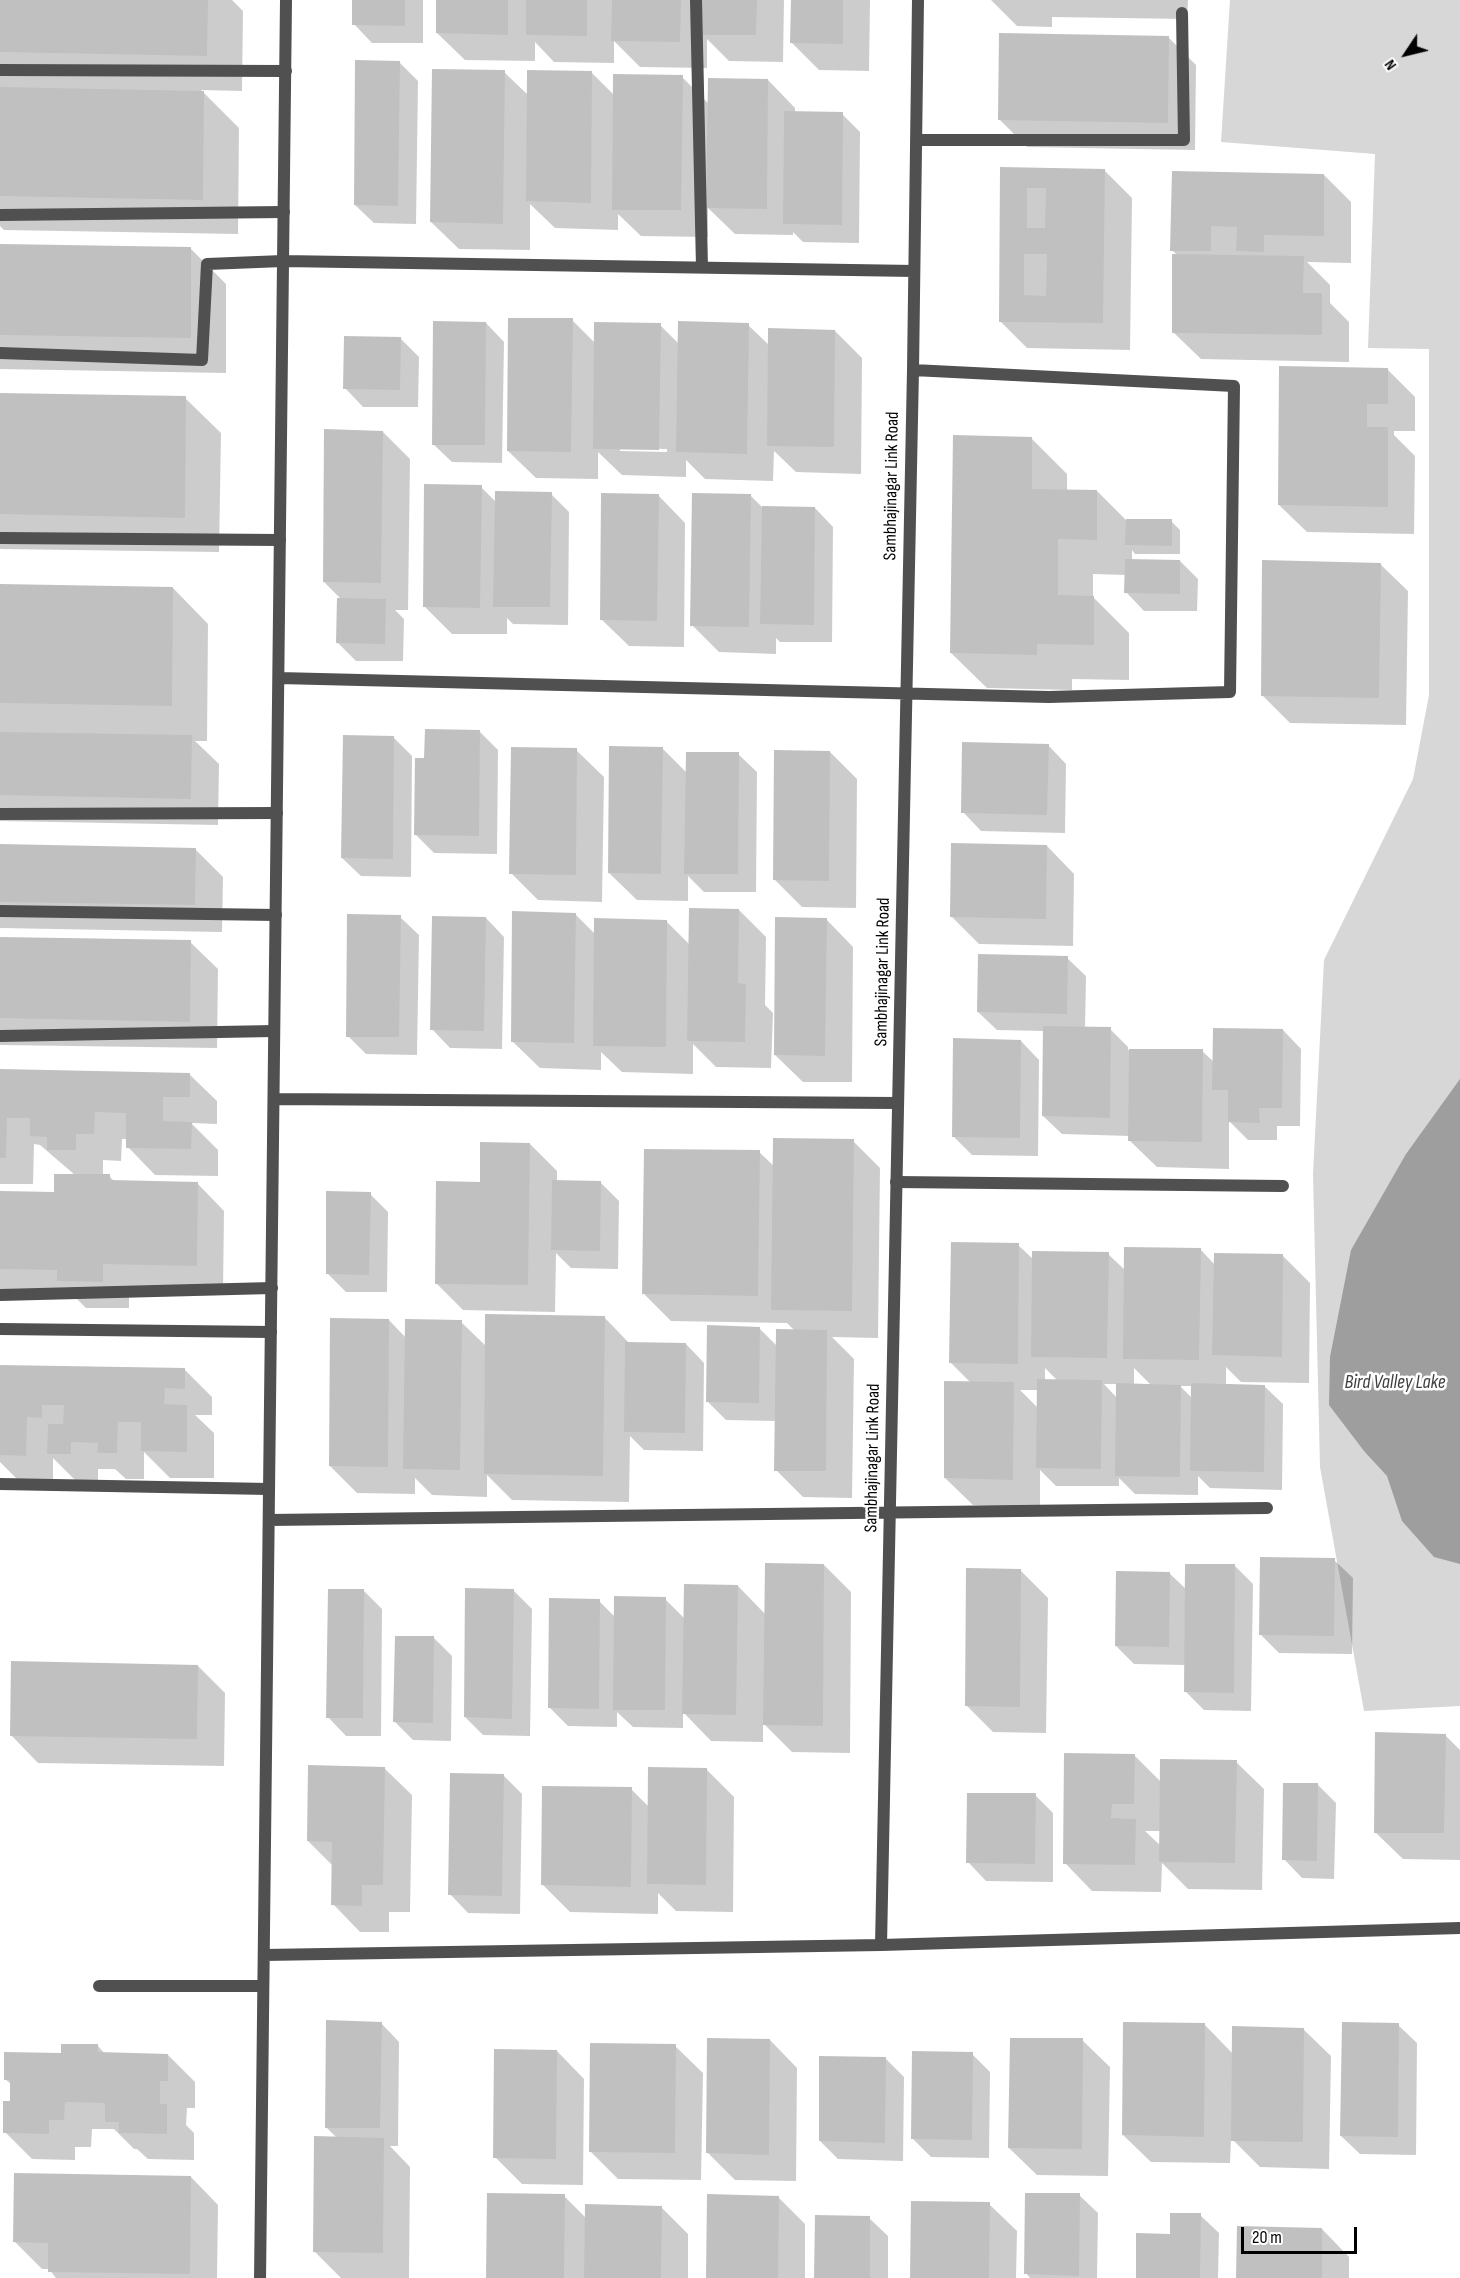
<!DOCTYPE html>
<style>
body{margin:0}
#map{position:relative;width:1460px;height:2278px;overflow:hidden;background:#fff;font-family:"Sofia Sans Condensed",sans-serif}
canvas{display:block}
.north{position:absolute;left:1376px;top:24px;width:60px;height:60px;-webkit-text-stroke:4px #fff;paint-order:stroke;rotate:235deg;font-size:16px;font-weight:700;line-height:24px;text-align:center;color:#000}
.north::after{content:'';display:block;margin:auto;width:21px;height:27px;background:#000;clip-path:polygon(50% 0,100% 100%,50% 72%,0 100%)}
.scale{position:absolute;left:1241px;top:2227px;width:116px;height:27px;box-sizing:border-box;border:3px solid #000;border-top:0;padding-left:8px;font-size:18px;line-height:21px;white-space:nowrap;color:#000;-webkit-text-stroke:4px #fff;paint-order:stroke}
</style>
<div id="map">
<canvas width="1460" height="2278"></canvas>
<div class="north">N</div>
<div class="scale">20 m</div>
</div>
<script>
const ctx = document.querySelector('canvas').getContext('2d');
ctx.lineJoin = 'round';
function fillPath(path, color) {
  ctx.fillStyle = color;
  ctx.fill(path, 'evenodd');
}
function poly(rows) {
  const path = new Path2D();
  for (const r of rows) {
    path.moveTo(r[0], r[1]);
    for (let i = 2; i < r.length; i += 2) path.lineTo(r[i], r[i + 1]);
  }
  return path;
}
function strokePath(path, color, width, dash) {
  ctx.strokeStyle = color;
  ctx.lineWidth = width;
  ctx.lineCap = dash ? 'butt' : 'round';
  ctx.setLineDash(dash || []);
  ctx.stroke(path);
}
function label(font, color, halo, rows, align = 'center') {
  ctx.font = font + ' "Sofia Sans Condensed",sans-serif';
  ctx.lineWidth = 5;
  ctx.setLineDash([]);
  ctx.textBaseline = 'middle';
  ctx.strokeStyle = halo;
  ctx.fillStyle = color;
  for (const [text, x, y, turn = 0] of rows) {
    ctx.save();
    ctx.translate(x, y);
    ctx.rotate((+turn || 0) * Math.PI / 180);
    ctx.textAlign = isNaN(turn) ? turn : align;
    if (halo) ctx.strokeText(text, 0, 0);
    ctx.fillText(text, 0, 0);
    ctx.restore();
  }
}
fillPath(poly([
 [1230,0,1460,0,1460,1706,1364,1711,1320,1467,1313,1174,1324,960,1413,779,1429,695,1429,349,1368,348,1375,154,1221,142]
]), '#d7d7d7');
fillPath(poly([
 [1460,1079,1460,1564,1434,1557,1402,1521,1387,1476,1364,1451,1329,1405,1330,1357,1351,1250,1406,1154]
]), '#9e9e9e');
fillPath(poly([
 [0,0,232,0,243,11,242,91,201,90,239,128,238,234,4,230,0,226],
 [354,0,423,0,423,43,372,43,354,24],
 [438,0,784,0,783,62,729,61,707,39,707,68,640,67,614,41,614,63,554,62,535,42,535,61,465,60,437,33],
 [792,0,870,0,869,71,819,70,792,43],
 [991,0,1188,0,1187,19,1052,17,1052,27,1017,26],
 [1169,38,1196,65,1195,150,1027,147,999,119],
 [399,62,418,81,416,224,374,223,355,205],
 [504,72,529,96,592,73,614,95,682,77,709,104,768,80,795,108,795,113,842,114,860,132,859,243,803,242,793,232,793,235,735,234,708,208,708,237,641,236,618,214,618,230,555,228,530,204,530,250,459,249,431,222],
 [1002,169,1105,171,1132,198,1130,350,1027,348,1000,321],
 [1173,172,1324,175,1351,202,1351,263,1307,262,1330,285,1330,303,1349,322,1349,362,1201,359,1173,332,1177,255,1172,250],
 [0,245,191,249,226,284,226,373,0,369],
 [572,320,595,343,660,325,679,344,748,325,770,346,835,331,862,358,861,474,796,472,774,451,773,481,705,479,686,460,686,477,622,475,598,452,598,479,536,478,508,451],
 [620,448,667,449,667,452,620,451],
 [486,323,504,342,502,463,452,462,433,444],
 [400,338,419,357,418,407,363,407,345,388],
 [1388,370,1415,397,1415,431,1394,431,1394,435,1415,456,1414,534,1307,532,1279,505],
 [0,395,185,398,221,433,219,552,0,549],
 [383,432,410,459,408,610,395,610,404,619,403,661,356,661,337,642,342,600,324,582],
 [1031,438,1067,474,1067,491,1097,491,1126,520,1171,521,1180,530,1180,554,1135,554,1132,550,1132,560,1180,561,1198,579,1197,611,1144,611,1126,592,1126,575,1093,574,1093,597,1129,633,1129,680,1072,679,1072,690,987,688,951,653],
 [481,487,496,502,551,494,569,512,568,625,513,624,507,618,507,634,452,634,425,607],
 [658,495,685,523,684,647,629,646,601,619],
 [751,496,763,508,815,508,833,527,832,642,780,642,776,638,776,654,719,652,692,625],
 [1380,564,1408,591,1406,725,1290,723,1262,695],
 [0,585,173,588,208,624,207,741,195,741,219,764,218,825,0,821],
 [479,731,498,750,497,854,434,853,415,834,426,760],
 [394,738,412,756,411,877,361,876,342,858],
 [1048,745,1066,764,1065,833,981,831,963,812],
 [663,749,687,773,738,754,757,772,756,892,704,892,688,876,688,901,637,900,609,873],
 [576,750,604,777,602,902,538,900,511,873],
 [830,752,857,779,856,908,802,907,774,879],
 [0,846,195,849,223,877,222,932,0,928],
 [1047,846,1074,874,1073,946,979,944,952,917],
 [739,910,766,937,765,1005,773,1013,771,1068,716,1067,693,1044,693,1074,622,1072,601,1052,601,1070,540,1068,512,1041,575,914,595,934,667,922,690,945],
 [400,917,419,935,417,1055,366,1054,348,1036],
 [486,918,504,937,502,1049,450,1048,432,1029],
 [826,919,853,947,852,1082,803,1082,775,1055],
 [0,939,190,942,218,969,217,1048,0,1045],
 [1067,958,1086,976,1085,1028,1110,1029,1128,1047,1128,1050,1202,1051,1214,1062,1283,1030,1301,1049,1300,1126,1277,1126,1277,1140,1248,1140,1229,1121,1229,1169,1157,1167,1129,1140,1130,1136,1062,1134,1043,1116,1044,1031,997,1030,978,1012],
 [1021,1041,1039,1060,1038,1156,972,1155,953,1136],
 [0,1070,189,1074,217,1101,217,1124,191,1123,218,1150,218,1176,155,1175,128,1147,128,1139,122,1139,121,1161,103,1160,103,1176,109,1176,115,1182,197,1183,224,1211,223,1292,129,1291,129,1308,86,1308,75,1297,0,1296,0,1193,56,1194,75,1175,40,1145,34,1144,33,1184,0,1184],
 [853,1141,880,1168,878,1338,832,1337,854,1359,852,1498,803,1497,776,1470,776,1421,726,1420,708,1402,759,1328,777,1346,795,1331,787,1323,671,1321,643,1293,759,1152,775,1167],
 [530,1144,557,1171,557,1181,600,1182,619,1201,618,1269,571,1268,556,1253,555,1312,463,1310,436,1283,482,1184],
 [370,1194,388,1212,387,1292,346,1292,327,1273],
 [1018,1245,1034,1260,1108,1254,1126,1271,1200,1249,1215,1265,1283,1256,1310,1283,1309,1383,1241,1382,1226,1367,1226,1385,1264,1386,1283,1404,1282,1490,1210,1488,1198,1476,1198,1495,1135,1494,1119,1478,1119,1486,1056,1486,1040,1470,1040,1507,973,1505,945,1478,971,1383,950,1362],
 [1045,1368,1058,1381,1045,1381],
 [1134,1368,1152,1386,1134,1385],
 [1104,1384,1117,1384,1117,1398],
 [1180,1386,1193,1386,1193,1399],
 [1020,1390,1039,1390,1038,1408],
 [604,1317,630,1344,686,1344,704,1363,703,1451,644,1450,630,1436,629,1502,512,1500,487,1475,487,1497,432,1495,415,1478,415,1494,357,1493,330,1466,389,1320,406,1338,461,1322,487,1347],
 [0,1366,185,1370,212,1397,212,1415,195,1415,214,1433,214,1478,170,1478,144,1452,144,1479,126,1479,115,1469,98,1469,98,1481,76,1481,53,1458,53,1483,20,1482,0,1462],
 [1334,1560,1353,1578,1352,1654,1279,1653,1260,1634],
 [824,1565,851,1592,850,1753,792,1752,763,1723,763,1742,711,1741,683,1712,683,1728,633,1727,617,1712,617,1727,568,1726,550,1708,599,1601,615,1617,665,1599,685,1619,738,1586,766,1615],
 [1235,1566,1253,1584,1251,1711,1204,1710,1185,1691,1185,1665,1134,1664,1116,1646,1169,1573,1187,1590],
 [1021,1571,1048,1598,1046,1733,993,1732,966,1705],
 [513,1590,532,1609,530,1736,483,1735,465,1717],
 [364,1591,382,1609,381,1736,346,1736,328,1717],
 [434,1638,452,1656,451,1741,413,1740,395,1722],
 [198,1666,225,1693,224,1766,38,1763,11,1735],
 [1445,1735,1460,1750,1460,1860,1403,1859,1375,1832],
 [1135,1756,1161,1782,1236,1762,1264,1789,1262,1890,1188,1889,1162,1863,1161,1892,1092,1891,1065,1863],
 [1145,1831,1161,1831,1161,1846],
 [384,1768,412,1795,410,1912,389,1912,389,1932,360,1932,333,1904,333,1866,308,1841],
 [707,1770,734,1797,733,1912,676,1911,658,1893,658,1914,570,1912,543,1885,631,1789,649,1807],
 [503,1775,522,1794,520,1914,468,1913,450,1894],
 [1317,1784,1336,1803,1334,1879,1302,1878,1284,1859],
 [1035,1795,1053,1813,1053,1882,986,1881,968,1862],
 [381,2023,399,2042,398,2146,390,2146,410,2167,409,2278,341,2278,314,2251,337,2138,326,2127],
 [1204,2024,1233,2054,1303,2029,1331,2056,1329,2169,1260,2167,1231,2138,1230,2163,1151,2162,1123,2135],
 [1398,2025,1417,2043,1416,2155,1360,2154,1341,2136],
 [770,2040,797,2068,796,2181,735,2180,707,2152],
 [1082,2040,1110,2067,1108,2176,1037,2175,1009,2148],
 [98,2046,105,2054,168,2055,195,2082,195,2108,187,2108,186,2125,194,2133,194,2160,148,2159,137,2149,134,2149,114,2129,92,2129,91,2147,75,2147,75,2160,32,2159,5,2132,12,2103,12,2085,5,2079,62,2055],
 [675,2046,703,2073,701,2180,618,2179,590,2151],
 [557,2051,584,2079,583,2185,522,2184,495,2157],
 [972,2054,990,2072,989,2158,931,2157,913,2139],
 [885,2058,904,2077,903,2161,838,2159,820,2141],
 [191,2177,218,2205,217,2278,56,2278,49,2269,42,2269,15,2242],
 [1079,2195,1098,2213,1097,2278,1030,2278,1026,2273],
 [564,2196,586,2218,661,2207,688,2234,688,2278,488,2278],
 [778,2197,805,2224,805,2278,707,2278],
 [989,2204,1017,2231,1016,2278,912,2278],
 [1200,2215,1219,2233,1218,2278,1137,2278,1171,2235],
 [869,2218,888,2236,888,2278,815,2278],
 [1322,2229,1349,2257,1349,2278,1238,2278]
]), '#0003');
fillPath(poly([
 [0,0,208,0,207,56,0,52],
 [352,0,405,0,405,26,352,25],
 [436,0,508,0,508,35,436,33],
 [526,0,587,0,587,36,526,35],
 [612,0,681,0,680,42,611,41],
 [701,0,757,0,756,35,700,35],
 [791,0,843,0,843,44,790,43],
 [999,33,1169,36,1168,123,998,120],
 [355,60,400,61,398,206,354,205],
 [432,69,505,70,503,224,430,222],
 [527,70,592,71,591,203,526,201],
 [613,74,683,75,681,210,612,210],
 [708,78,768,79,767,209,706,208],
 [0,87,204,91,203,200,0,196],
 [784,111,843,112,842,225,783,224],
 [1000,167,1105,169,1103,323,999,322],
 [1027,188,1046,188,1045,228,1027,228],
 [1024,254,1047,254,1046,296,1024,295],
 [1172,171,1324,174,1324,236,1264,235,1264,252,1236,251,1237,227,1211,226,1211,251,1170,251],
 [0,244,191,247,191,338,0,335],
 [1172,254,1304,256,1303,293,1322,293,1322,335,1172,333],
 [508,318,573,318,571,452,507,451],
 [433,321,486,322,485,445,432,445],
 [678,321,749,323,747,454,676,452],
 [594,322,661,323,659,450,593,449],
 [768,328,835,330,834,447,767,446],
 [344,336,401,337,400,390,343,389],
 [1279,366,1388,368,1388,404,1367,404,1367,427,1388,427,1388,507,1278,505],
 [0,393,186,396,185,518,0,514],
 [324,429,383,431,381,583,323,582],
 [953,435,1032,437,1032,489,1097,490,1097,540,1058,539,1058,595,1094,596,1094,645,1037,644,1037,655,950,653],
 [424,484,482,485,480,608,423,607],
 [495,491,552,492,550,607,493,607],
 [601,493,659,494,657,621,600,620],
 [692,493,751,494,749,627,690,626],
 [762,506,815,507,814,625,760,624],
 [1126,519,1172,519,1172,546,1125,545],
 [1125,559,1180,560,1180,594,1124,593],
 [1262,560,1381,563,1379,698,1261,696],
 [0,584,173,587,172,706,0,703],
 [337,598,386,599,385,644,336,643],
 [425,729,480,730,479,836,414,835,415,758,424,758],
 [0,732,192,735,191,799,0,795],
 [343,735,394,736,393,859,341,858],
 [962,742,1049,744,1047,815,961,813],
 [609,746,663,747,661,874,608,873],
 [511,747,577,748,576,875,509,874],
 [774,750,830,751,829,881,773,880],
 [686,752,739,752,738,874,684,874],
 [951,843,1047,845,1046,919,950,917],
 [0,844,196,848,195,905,0,902],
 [689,908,739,909,738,983,746,984,745,1042,687,1041],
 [512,911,576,913,574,1043,511,1042],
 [347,914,401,915,399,1037,346,1037],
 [432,916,486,917,484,1031,430,1030],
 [775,917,827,918,825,1056,774,1055],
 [594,918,667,920,666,1047,593,1046],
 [0,937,191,940,190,1022,0,1018],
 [978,954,1068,956,1067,1014,977,1012],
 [1043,1026,1111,1027,1110,1118,1042,1116],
 [1213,1028,1283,1029,1282,1108,1259,1108,1260,1123,1228,1122,1228,1090,1212,1090],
 [953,1038,1021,1040,1020,1138,952,1137],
 [1129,1049,1203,1049,1202,1142,1128,1141],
 [0,1069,190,1073,190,1097,163,1097,163,1121,192,1122,191,1149,126,1148,126,1113,95,1112,94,1134,76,1134,76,1150,47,1150,47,1137,30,1136,30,1118,7,1118,6,1158,0,1158],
 [773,1138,854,1139,852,1311,771,1310],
 [480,1142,530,1143,528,1285,435,1284,436,1181,480,1182],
 [644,1149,760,1150,758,1296,642,1294],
 [54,1174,110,1174,110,1180,198,1182,197,1266,103,1264,103,1282,57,1281,57,1270,0,1269,0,1191,54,1192],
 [552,1180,601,1181,600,1251,551,1250],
 [326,1191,371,1192,369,1275,326,1274],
 [951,1242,1019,1243,1018,1364,949,1363],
 [1124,1247,1201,1248,1199,1360,1123,1359],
 [1032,1251,1109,1252,1107,1358,1031,1357],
 [1214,1253,1283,1254,1282,1357,1212,1355],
 [485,1314,605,1316,603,1476,484,1474],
 [330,1318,389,1319,388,1467,329,1466],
 [405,1319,462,1320,460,1470,403,1469],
 [707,1325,760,1327,759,1403,706,1402],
 [776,1329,827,1330,826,1471,774,1471],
 [625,1342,686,1343,685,1433,624,1432],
 [0,1365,185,1368,185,1389,165,1388,164,1404,187,1405,187,1452,141,1451,141,1422,118,1422,117,1453,97,1453,98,1443,71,1442,71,1454,47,1454,48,1424,63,1424,64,1405,42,1405,42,1418,27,1417,26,1456,0,1455],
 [1037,1379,1102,1380,1101,1469,1036,1468],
 [944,1381,1014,1382,1013,1480,944,1478],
 [1116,1383,1181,1385,1180,1477,1115,1476],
 [1191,1383,1265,1385,1264,1472,1190,1471],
 [1260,1557,1335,1558,1334,1636,1259,1635],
 [765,1563,824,1564,823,1726,763,1725],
 [1185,1564,1235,1564,1234,1693,1184,1692],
 [966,1568,1021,1569,1020,1707,965,1706],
 [1116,1571,1170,1572,1169,1647,1115,1646],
 [684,1584,738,1585,736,1715,682,1714],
 [465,1588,514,1589,512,1719,464,1717],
 [328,1589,364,1589,363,1718,326,1718],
 [614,1596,666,1597,665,1710,613,1710],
 [549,1598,600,1599,599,1709,548,1708],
 [395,1636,434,1636,433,1723,393,1722],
 [11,1661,198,1665,197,1739,10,1736],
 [1375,1732,1446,1734,1444,1833,1374,1833],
 [1064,1753,1135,1754,1134,1804,1112,1804,1111,1818,1136,1819,1135,1865,1063,1864],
 [1160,1759,1237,1760,1235,1863,1159,1862],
 [308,1765,385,1767,383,1885,362,1885,362,1906,331,1905,332,1842,307,1841],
 [648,1767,707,1768,706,1885,647,1884],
 [450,1773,504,1774,502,1896,448,1895],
 [1283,1783,1318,1783,1317,1861,1282,1860],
 [542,1786,632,1787,631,1887,541,1885],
 [967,1793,1036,1793,1035,1864,966,1863],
 [326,2020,382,2022,380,2128,325,2128],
 [1123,2022,1205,2023,1204,2137,1122,2135],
 [1342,2022,1399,2023,1398,2137,1340,2136],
 [1232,2026,1304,2028,1303,2142,1231,2141],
 [707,2038,770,2039,769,2155,706,2153],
 [1010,2038,1083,2038,1082,2149,1008,2148],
 [590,2043,676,2044,675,2153,589,2152],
 [61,2044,98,2044,98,2052,168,2054,168,2081,160,2081,160,2104,167,2104,167,2134,119,2133,119,2122,105,2122,105,2103,65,2102,64,2120,49,2120,49,2134,3,2133,3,2101,10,2101,10,2080,4,2080,4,2052,61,2053],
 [494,2049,557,2050,556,2159,493,2158],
 [912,2051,973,2052,972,2140,911,2139],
 [819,2056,886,2057,885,2143,819,2141],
 [314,2136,384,2138,383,2253,313,2252],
 [14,2173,191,2176,190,2274,48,2272,48,2243,13,2242],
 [487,2193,565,2194,564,2278,486,2278],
 [1025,2193,1080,2193,1079,2276,1024,2274],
 [707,2194,779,2196,778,2278,706,2278],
 [911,2201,990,2202,989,2278,910,2278],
 [585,2204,662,2206,661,2278,584,2278],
 [1170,2213,1201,2213,1200,2278,1136,2278,1136,2233,1170,2234],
 [815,2215,870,2216,870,2278,814,2278],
 [1237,2226,1322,2228,1322,2278,1236,2278]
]), '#c0c0c0');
strokePath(poly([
 [0,70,286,71],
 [0,215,284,212],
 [0,353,202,360,207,264,283,261],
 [0,538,280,540],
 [0,814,277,813],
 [0,911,276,915],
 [0,1036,274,1031],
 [896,1182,1283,1186],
 [0,1295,272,1288],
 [0,1329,271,1332],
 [0,1484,269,1489]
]), '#505050', 12);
strokePath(poly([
 [696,0,702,267],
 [916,140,1184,140,1182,13],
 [283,261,914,271],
 [279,678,1049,697,1230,692,1234,386,913,370],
 [274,1099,898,1103],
 [269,1520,1267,1508],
 [881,1945,913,370,918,0],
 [264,1955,881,1945,1460,1928],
 [99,1986,263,1986],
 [260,2278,286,0]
]), '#505050', 12);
label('18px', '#000', '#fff', [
 ["Sambhajinagar Link Road",892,486,-89],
 ["Sambhajinagar Link Road",883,972,-89],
 ["Sambhajinagar Link Road",873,1458,-89]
]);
label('italic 20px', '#3f3f3f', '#fff', [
 ["Bird Valley Lake",1395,1383]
]);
</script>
